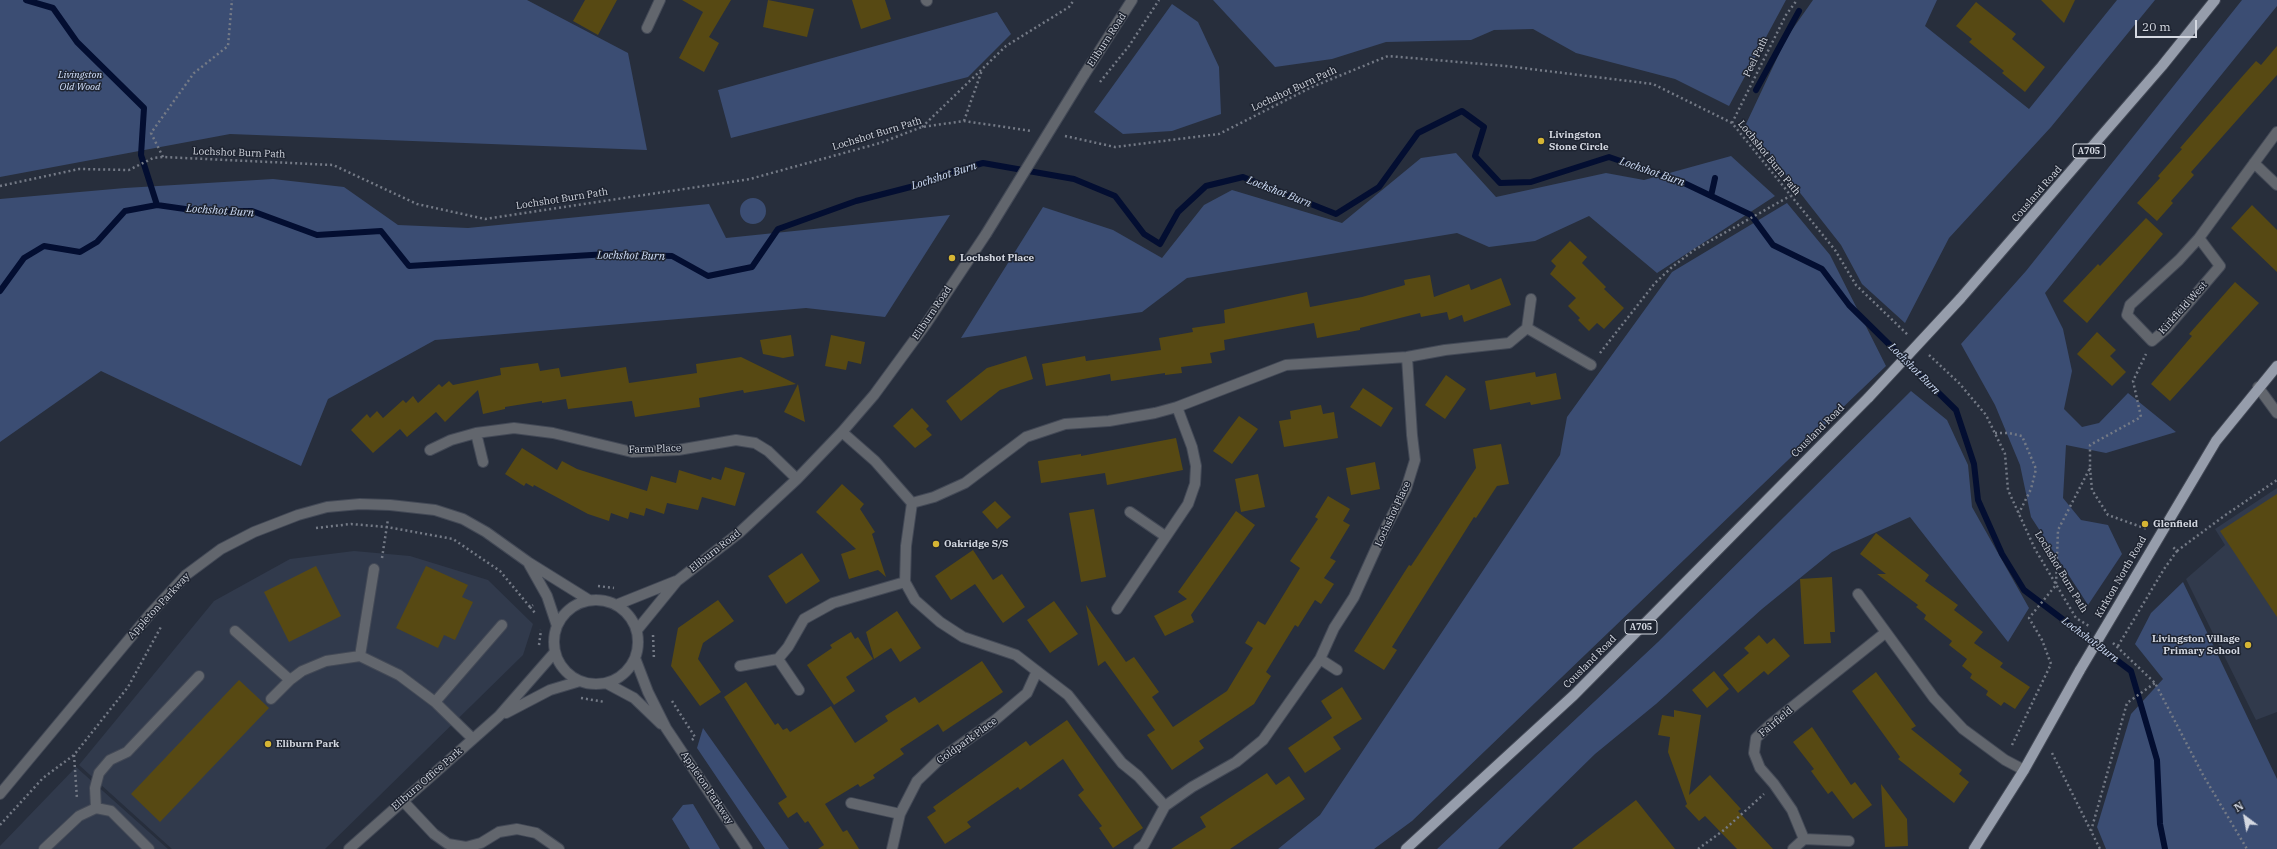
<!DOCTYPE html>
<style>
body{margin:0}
#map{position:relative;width:2277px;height:849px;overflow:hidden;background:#272e3c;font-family:"IBM Plex Serif",serif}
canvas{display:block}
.north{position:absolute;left:2225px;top:797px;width:40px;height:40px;-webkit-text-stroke:3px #1e2431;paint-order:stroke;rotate:328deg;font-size:11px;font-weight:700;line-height:16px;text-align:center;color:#d4d8e1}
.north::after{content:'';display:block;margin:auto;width:14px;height:18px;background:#d4d8e1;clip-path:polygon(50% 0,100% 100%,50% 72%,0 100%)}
.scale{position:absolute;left:2135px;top:20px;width:62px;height:18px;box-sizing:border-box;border:2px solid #d4d8e1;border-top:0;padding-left:5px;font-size:12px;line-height:14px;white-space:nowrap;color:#d4d8e1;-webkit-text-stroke:3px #1e2431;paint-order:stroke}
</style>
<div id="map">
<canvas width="2277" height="849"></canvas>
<div class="north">N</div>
<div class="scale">20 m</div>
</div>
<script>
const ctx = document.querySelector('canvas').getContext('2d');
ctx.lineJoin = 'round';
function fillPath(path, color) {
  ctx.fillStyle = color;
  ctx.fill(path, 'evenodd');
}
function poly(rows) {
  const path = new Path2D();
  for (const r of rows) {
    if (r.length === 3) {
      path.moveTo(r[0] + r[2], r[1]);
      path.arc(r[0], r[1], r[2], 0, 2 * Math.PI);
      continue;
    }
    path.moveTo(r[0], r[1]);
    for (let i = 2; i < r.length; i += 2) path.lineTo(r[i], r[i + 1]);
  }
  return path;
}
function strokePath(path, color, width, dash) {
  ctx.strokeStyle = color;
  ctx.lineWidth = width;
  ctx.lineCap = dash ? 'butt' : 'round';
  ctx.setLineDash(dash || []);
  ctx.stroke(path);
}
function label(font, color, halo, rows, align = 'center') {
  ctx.font = font + ' "IBM Plex Serif",serif';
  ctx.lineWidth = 3;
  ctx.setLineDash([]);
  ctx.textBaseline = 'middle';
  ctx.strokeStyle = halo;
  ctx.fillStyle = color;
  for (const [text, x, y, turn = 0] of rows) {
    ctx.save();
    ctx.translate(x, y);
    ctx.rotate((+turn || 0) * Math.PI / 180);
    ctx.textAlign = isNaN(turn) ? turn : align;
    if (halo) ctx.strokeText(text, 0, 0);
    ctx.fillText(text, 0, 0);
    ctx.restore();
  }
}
fillPath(poly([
 [2277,488,2277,712,2256,720,2186,579,2225,545,2215,529],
 [354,551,410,556,488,580,533,624,523,655,325,849,172,849,79,765,214,601,290,559],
 [76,767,168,849,0,849,0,846]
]), '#313a4c');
fillPath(poly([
 [0,0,527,0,628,53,647,150,230,134,0,177],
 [1213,0,1786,0,1729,106,1675,79,1576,53,1533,29,1494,30,1471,40,1386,42,1332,59,1275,67],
 [1813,0,1937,0,1925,26,2029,109,2117,0,2155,0,2051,127,1949,238,1905,323,1862,284,1841,245,1746,124,1787,37],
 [2242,0,2277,0,2277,6,2045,293,2063,329,2072,371,2064,409,2082,427,2099,423,2128,393,2176,432,2106,453,2066,445,2063,498,2081,520,2108,525,2122,554,2088,605,2031,517,2020,465,1995,405,1961,344,2026,271],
 [1172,4,1198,22,1219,67,1221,114,1172,131,1123,134,1094,112],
 [997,12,1011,34,968,77,731,138,718,90],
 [1456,153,1496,197,1606,173,1644,180,1731,156,1775,196,1657,273,1589,216,1535,241,1489,247,1457,233,1187,278,1142,312,961,338,1043,207,1113,230,1162,258,1204,205,1232,190,1342,223,1421,158],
 [273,179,344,187,398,225,468,228,709,204,726,238,950,215,885,317,806,308,435,340,328,399,301,466,101,371,0,442,0,199,125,188],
 [753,211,13],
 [1787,203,1830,255,1886,366,1412,821,1374,849,1278,849,1320,815,1560,455,1567,417,1672,272],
 [1911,391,1947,420,1968,465,1972,507,2029,608,2008,642,1910,517,1832,552,1762,609,1656,704,1595,754,1498,849,1437,849,1658,642],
 [2183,582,2277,779,2277,849,2106,849,2097,827,2131,714,2163,679,2135,644,2151,613],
 [703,728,789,849,765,849,697,748],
 [693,804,720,849,690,849,672,819,683,805]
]), '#3b4d73');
strokePath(poly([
 [26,0,53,8,77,42,144,108,141,155,157,205],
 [1756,90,1799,11],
 [1711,196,1715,178],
 [0,291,24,258,44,246,80,252,97,242,125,211,157,205,199,211,252,211,317,235,381,231,409,266,608,254,672,256,708,276,752,267,778,229,856,201,926,183,947,173,983,163,1074,179,1115,196,1144,234,1160,244,1178,212,1206,186,1243,177,1336,214,1379,187,1418,133,1462,111,1484,127,1475,156,1500,183,1531,182,1609,157,1684,183,1751,215,1773,245,1822,269,1849,305,1956,410,1974,464,1978,500,2002,554,2024,590,2131,671,2157,760,2160,824,2165,849]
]), '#030e31', 6);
fillPath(poly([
 [585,0,617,0,598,35,573,21],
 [682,0,731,0,709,37,719,43,704,72,679,58,703,12],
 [768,0,814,9,807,37,763,27],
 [852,0,885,0,891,19,861,29],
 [2041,0,2075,0,2064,23],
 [1976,2,2016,34,2012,39,2045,67,2025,92,2002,73,2004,71,1969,42,1972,39,1956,26],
 [2277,46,2277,75,2191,172,2194,175,2171,201,2173,203,2157,221,2137,203,2160,178,2158,176,2182,149,2180,148,2240,79,2256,61,2261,65],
 [2252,205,2277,230,2277,272,2231,228],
 [2146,218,2163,234,2087,323,2063,301,2098,264,2100,266],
 [1570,241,1587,257,1582,263,1606,287,1604,289,1624,308,1604,329,1597,323,1589,331,1578,320,1580,318,1568,306,1576,298,1550,274,1556,266,1551,261],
 [1430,275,1434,297,1469,284,1471,290,1501,278,1511,305,1464,322,1462,315,1449,320,1447,312,1421,317,1420,313,1360,328,1360,330,1317,338,1314,323,1224,340,1225,350,1210,353,1212,363,1181,367,1182,373,1165,375,1165,373,1111,381,1110,374,1046,386,1042,364,1085,356,1086,361,1161,350,1159,338,1193,332,1192,328,1225,323,1224,310,1307,292,1310,307,1362,297,1405,285,1404,280],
 [2235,282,2259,303,2170,401,2151,384,2192,336,2189,334],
 [2097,332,2116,350,2110,356,2126,372,2112,386,2077,354],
 [791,335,794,356,783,358,763,354,760,340],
 [831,335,865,342,861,364,848,361,846,370,825,366],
 [1026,356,1033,379,1000,390,961,421,946,401,987,368],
 [741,357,796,384,744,393,743,390,699,398,700,407,635,417,632,401,568,409,566,399,542,403,542,401,505,407,505,409,483,414,478,390,445,422,436,412,407,437,400,429,373,453,351,430,367,414,370,418,377,411,383,418,403,400,406,403,413,396,418,403,439,384,442,387,449,381,453,385,501,375,500,368,538,363,540,371,559,368,561,377,626,367,629,383,697,373,696,364],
 [1535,372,1536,377,1556,373,1561,399,1531,405,1530,402,1490,410,1485,381],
 [1446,375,1466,389,1445,419,1425,405],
 [798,384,805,422,784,412],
 [1363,388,1393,408,1381,427,1350,407],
 [1321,405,1323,414,1334,412,1338,438,1284,447,1279,421,1291,419,1290,411],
 [912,408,929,426,926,429,932,435,915,448,893,426],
 [1239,416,1258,429,1232,464,1213,451],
 [1176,438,1183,470,1107,485,1105,473,1041,483,1038,461,1081,454,1081,456],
 [1501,444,1509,484,1497,486,1476,518,1474,517,1392,647,1397,650,1384,670,1354,651,1409,565,1411,566,1476,468,1473,449],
 [522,448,557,470,562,461,577,469,647,491,651,476,676,483,679,470,711,480,712,477,721,480,725,467,745,473,735,506,702,497,698,510,667,503,664,514,646,508,644,516,630,512,628,519,611,513,609,521,588,514,534,485,533,487,526,483,524,486,505,474],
 [1375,462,1380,489,1351,495,1346,468],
 [1258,474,1265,507,1241,512,1235,479],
 [842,484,864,504,860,509,875,532,872,534,886,577,878,570,849,579,841,554,856,549,816,512],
 [2277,494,2277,617,2220,531],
 [1328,496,1350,509,1343,521,1350,525,1330,558,1336,561,1324,578,1334,584,1321,604,1315,600,1298,627,1295,625,1266,672,1271,676,1254,704,1199,741,1204,748,1172,770,1147,735,1155,730,1105,661,1098,666,1086,605,1126,662,1134,657,1159,692,1152,697,1173,727,1227,691,1253,648,1245,643,1258,621,1265,625,1300,568,1290,561,1318,519,1315,517],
 [995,501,1011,517,997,529,982,512],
 [1094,509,1106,577,1081,582,1069,513],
 [1236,511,1255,525,1191,615,1194,622,1165,636,1154,616,1187,599,1178,592],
 [1876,533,1929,575,1925,581,1958,605,1954,610,1983,632,1974,643,2003,663,2000,667,2030,687,2015,709,2004,702,2001,706,1986,695,1988,691,1970,678,1972,674,1962,666,1967,659,1949,645,1952,641,1924,619,1926,615,1916,607,1918,605,1877,574,1886,574,1860,554],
 [973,550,993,580,1002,574,1025,607,1003,623,975,584,951,600,935,576],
 [802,553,820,581,786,604,768,576],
 [316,566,341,616,289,642,264,592],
 [426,566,468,585,462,597,473,602,455,640,444,635,438,648,396,628],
 [1832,577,1835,632,1830,632,1831,643,1804,644,1800,579],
 [718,600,734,621,703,643,698,659,721,692,700,706,671,666,678,628],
 [1054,601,1078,634,1050,653,1027,620],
 [897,611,921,648,900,662,891,648,874,659,866,632],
 [851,632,855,639,858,637,873,659,846,677,855,691,834,705,807,665,832,648,830,645],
 [1759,635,1767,644,1774,638,1790,656,1768,675,1764,671,1738,693,1723,675,1749,653,1744,648],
 [982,661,1003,692,943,732,938,724,900,749,904,754,873,775,875,778,860,787,858,784,825,804,843,832,847,830,859,849,818,849,824,845,808,821,805,823,797,812,788,818,778,803,787,797,724,697,746,682,775,725,778,723,783,730,787,728,790,732,831,706,855,743,888,721,885,716,915,697,919,703],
 [1714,671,1729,689,1707,708,1692,690],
 [1876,672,1916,726,1911,729,1962,770,1959,774,1969,782,1954,803,1898,759,1900,757,1852,691],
 [239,680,269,708,160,822,131,794],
 [1342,687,1362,719,1333,737,1341,749,1305,773,1288,748,1332,718,1321,701],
 [1674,710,1701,715,1689,795,1710,775,1741,809,1738,811,1773,849,1737,849,1705,816,1699,821,1685,806,1687,804,1668,752,1670,737,1658,735,1662,715,1674,717],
 [1067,720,1143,828,1113,848,1099,828,1102,826,1078,795,1084,790,1063,759,1020,790,1018,787,967,822,971,827,945,844,927,817,936,811,933,807,1026,741,1030,746],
 [1812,727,1851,785,1855,782,1872,805,1853,819,1832,791,1828,794,1811,771,1814,769,1793,742],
 [1267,773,1276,785,1289,776,1305,799,1230,849,1171,849,1206,827,1200,817],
 [1881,784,1907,819,1908,846,1885,847],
 [1636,800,1675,849,1572,849]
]), '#574913');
const minor = poly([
 [926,0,927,1],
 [647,28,660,0],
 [1084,75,1132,0],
 [2254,163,2277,185],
 [2199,238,2220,266,2166,329,2152,341,2127,315,2130,305,2179,260,2199,238,2277,132],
 [1527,328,1531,299],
 [2258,387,2277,413],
 [842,432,875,461,912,503,906,546,905,582,915,600,940,622,963,637,1016,655,1068,695,1122,763,1138,776,1165,806,1144,845,1139,849],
 [476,433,483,462],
 [430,450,451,440,476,433,514,428,553,433,632,452,678,450,736,440,755,443,768,451,797,479],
 [912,503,934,497,965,483,1026,437,1065,424,1109,421,1155,413,1177,407,1286,365,1407,357,1445,350,1509,343,1527,328,1591,365],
 [1130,512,1165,536],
 [529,564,547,596,557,626],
 [1858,594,1934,698,1963,729,2005,760,2024,770],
 [596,642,42],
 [616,605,676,581],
 [1117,609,1188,504,1195,484,1196,466,1192,447,1177,407],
 [637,630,677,581,739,533,797,479,842,432,874,395,926,324,986,234],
 [235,631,290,680,302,671,326,661,360,656,399,675,435,702,473,739],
 [360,656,374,569],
 [635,658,648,692,666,728,747,849],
 [1320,659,1337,670],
 [740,666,778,659],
 [606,683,634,698,661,724],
 [799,690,778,659,788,647,804,619,833,603,905,582],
 [271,699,290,680],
 [435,702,502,625],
 [506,713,550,690,580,681],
 [0,794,150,614,186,575,221,549,254,532,298,515,327,507,360,504,390,505,435,510,463,519,486,532,528,562,589,600],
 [403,801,434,834,448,844,466,847,481,843,499,832,517,829,536,833,559,849],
 [851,803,900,814],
 [1165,806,1192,787,1236,762,1263,740,1320,659,1334,628,1354,597,1383,533,1406,489,1415,460,1412,435,1407,357],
 [96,808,95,788,99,773,110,760,127,752,199,676],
 [1849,841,1804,839,1792,810,1774,784,1760,768,1754,753,1756,738,1771,724,1885,633],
 [44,849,79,816,96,808,111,811,149,849],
 [349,849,499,716,555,652],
 [892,849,900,814,917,781,939,760,994,721,1027,693,1037,671],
 [1793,849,1804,839]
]);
const major = poly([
 [1960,299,2162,66,2215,0],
 [2124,596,2216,441,2277,366],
 [1406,849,1574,695,1869,397],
 [1974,849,2024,770,2080,670]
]);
strokePath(minor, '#434956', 12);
strokePath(major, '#434956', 12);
strokePath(poly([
 [1100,82,1129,46,1159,0],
 [964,121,982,70],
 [1732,123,1786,15,1797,0],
 [922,127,1006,46,1069,7,1074,0],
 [1065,136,1115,147,1219,134,1312,87,1388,56,1506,66,1653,84,1732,123,1835,250,1856,285,1908,335],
 [163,157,151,133,194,73,228,46,232,0],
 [0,186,79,169,129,170,153,158,163,157,333,165,417,204,485,219,750,179,880,143,922,127,964,121,1032,131],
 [1600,353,1655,283,1671,268,1694,250,1790,196],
 [1929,355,1959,383,1986,415,2005,454,2008,490,2035,549,2076,618,2089,626],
 [1995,433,2009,433,2022,436,2036,469,2031,489,2019,513],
 [2090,468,2092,490,2108,515,2147,529],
 [316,528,351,524,387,527,453,539,500,571,530,607,533,605],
 [2177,551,2224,516,2277,480],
 [382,558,388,519],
 [598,586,614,588],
 [530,607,535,613],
 [653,635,654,660],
 [2113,643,2155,683,2203,775,2247,849],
 [539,645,541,630],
 [2118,646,2164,569,2177,551,2172,546],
 [581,698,605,702],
 [672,701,695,737,692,740],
 [2012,745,2051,664,2042,640,2029,618,2056,585,2058,530,2090,468,2090,445,2141,417,2133,381,2146,354],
 [2052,753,2100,849],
 [74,755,77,799],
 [0,825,43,778,74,755,128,687,162,625],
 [2091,831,2127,703,2155,683],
 [1698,849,1724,830,1764,794]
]), '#747a86', 2.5, [2, 3]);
strokePath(minor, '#62666d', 10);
strokePath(major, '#969dab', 10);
const minorBridge = poly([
 [986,234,1084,75]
]);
const majorBridge = poly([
 [1869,397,1960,299],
 [2080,670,2124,596]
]);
strokePath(minorBridge, '#434956', 12, []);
strokePath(majorBridge, '#434956', 12, []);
strokePath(minorBridge, '#62666d', 10);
strokePath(majorBridge, '#969dab', 10);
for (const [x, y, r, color] of [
 [1541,141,4,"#d6b534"],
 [952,258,4,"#d6b534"],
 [2145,524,4,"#d6b534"],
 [936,544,4,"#d6b534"],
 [2248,645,4,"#d6b534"],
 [268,744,4,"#d6b534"]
]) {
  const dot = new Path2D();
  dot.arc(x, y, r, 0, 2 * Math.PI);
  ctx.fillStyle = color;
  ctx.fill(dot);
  strokePath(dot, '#1e2431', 1.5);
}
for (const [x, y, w] of [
 [2089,151,32],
 [1641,627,32]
]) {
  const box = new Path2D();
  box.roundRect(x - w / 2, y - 7, w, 14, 3);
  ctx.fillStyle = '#1e2431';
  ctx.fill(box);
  strokePath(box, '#d4d8e1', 1);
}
label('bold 9px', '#d4d8e1', null, [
 ["A705",2089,151],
 ["A705",1641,627]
]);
label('10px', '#d4d8e1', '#1e2431', [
 ["Eliburn Road",1107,40,-57],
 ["Peel Path",1756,57,-64],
 ["Lochshot Burn Path",1294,89,-25],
 ["Lochshot Burn Path",877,134,-17],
 ["Lochshot Burn Path",239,153,2],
 ["Lochshot Burn Path",1769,158,51],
 ["Cousland Road",2037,194,-49],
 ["Lochshot Burn Path",562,199,-9],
 ["Kirkfield West",2183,308,-48],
 ["Eliburn Road",932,313,-56],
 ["Cousland Road",1818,431,-45],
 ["Farm Place",655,449,-2],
 ["Lochshot Place",1393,514,-65],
 ["Eliburn Road",715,551,-38],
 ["Lochshot Burn Path",2061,572,59],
 ["Kirkton North Road",2121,577,-60],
 ["Appleton Parkway",159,606,-47],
 ["Cousland Road",1590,662,-45],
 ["Fairfield",1776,722,-40],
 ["Goldpark Place",967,741,-36],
 ["Eliburn Office Park",427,779,-41],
 ["Appleton Parkway",707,788,56]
]);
label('italic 10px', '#d4e2fe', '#1e2431', [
 ["Livingston",80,75],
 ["Old Wood",80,87]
]);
label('bold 10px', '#d4d8e1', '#1e2431', [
 ["Livingston",1549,135],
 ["Stone Circle",1549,147],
 ["Lochshot Place",960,258],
 ["Glenfield",2153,524],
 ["Oakridge S/S",944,544],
 ["Livingston Village",2240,639,"right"],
 ["Primary School",2240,651,"right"],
 ["Eliburn Park",276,744]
], 'left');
label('italic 11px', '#d0dffa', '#1e2431', [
 ["Lochshot Burn",1652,172,19],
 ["Lochshot Burn",944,176,-18],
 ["Lochshot Burn",1279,192,21],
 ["Lochshot Burn",220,211,4],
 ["Lochshot Burn",631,256,1],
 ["Lochshot Burn",1914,369,45],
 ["Lochshot Burn",2090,640,37]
]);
</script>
